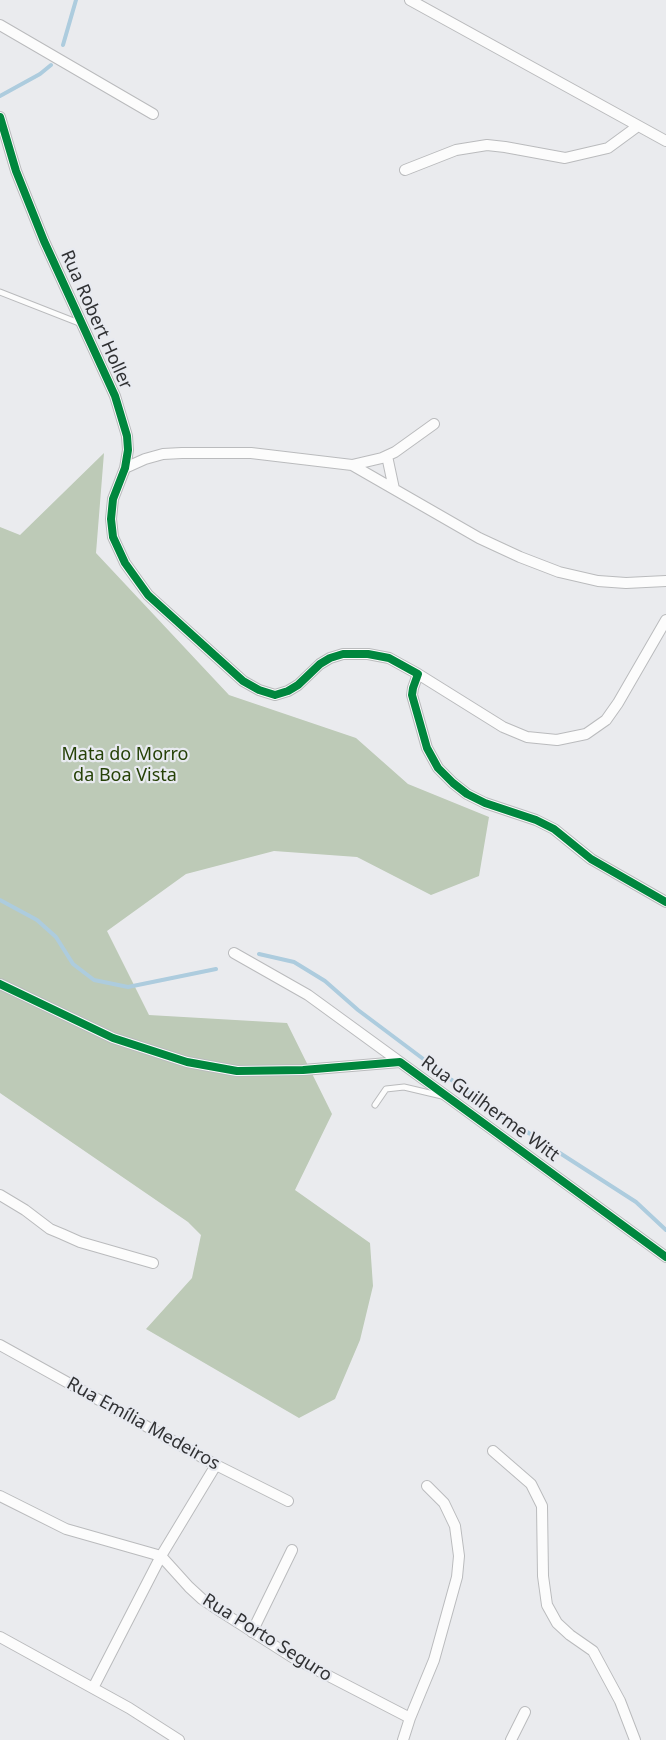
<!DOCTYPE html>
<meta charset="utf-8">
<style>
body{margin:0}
canvas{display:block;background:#eaebee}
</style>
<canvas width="666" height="1740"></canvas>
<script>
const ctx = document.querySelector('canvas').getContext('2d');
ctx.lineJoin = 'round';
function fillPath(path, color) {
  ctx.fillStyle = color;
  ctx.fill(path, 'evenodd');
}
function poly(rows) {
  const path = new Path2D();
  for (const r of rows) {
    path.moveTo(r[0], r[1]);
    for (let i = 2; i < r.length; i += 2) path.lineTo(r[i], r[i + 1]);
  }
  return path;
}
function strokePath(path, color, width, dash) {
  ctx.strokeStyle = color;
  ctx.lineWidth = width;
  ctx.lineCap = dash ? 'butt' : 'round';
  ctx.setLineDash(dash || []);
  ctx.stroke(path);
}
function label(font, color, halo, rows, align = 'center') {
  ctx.font = font + ' "Noto Sans",sans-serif';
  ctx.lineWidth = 4.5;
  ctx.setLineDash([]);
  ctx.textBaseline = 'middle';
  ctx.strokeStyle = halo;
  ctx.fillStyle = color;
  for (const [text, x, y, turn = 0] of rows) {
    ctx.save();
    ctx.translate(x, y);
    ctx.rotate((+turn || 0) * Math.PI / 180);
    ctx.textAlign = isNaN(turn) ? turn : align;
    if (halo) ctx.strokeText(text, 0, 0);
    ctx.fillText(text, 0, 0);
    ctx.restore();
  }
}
fillPath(poly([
 [104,453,96,553,229,695,356,738,408,784,489,817,479,876,431,895,357,857,274,851,186,874,107,931,149,1015,287,1023,332,1114,295,1190,370,1243,373,1286,360,1340,335,1399,299,1418,146,1329,192,1278,201,1235,188,1222,0,1093,0,527,20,535]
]), '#bdcab7');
strokePath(poly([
 [63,45,76,0],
 [0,96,40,74,51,65],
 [0,900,37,920,56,937,73,964,94,980,128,987,216,969],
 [259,954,294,962,325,981,358,1010,446,1076,510,1121,636,1202,666,1230]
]), '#adccde', 4);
const service = poly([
 [0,292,79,323],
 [375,1105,386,1089,404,1087,442,1096]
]);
const minor = poly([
 [410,0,666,141],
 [0,25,153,114],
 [0,117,16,171,44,241,115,396,127,436,128,450,125,468,113,499,111,519,113,537,125,563,148,595,243,681,259,690,275,695,288,691,298,685,320,664,330,658,343,654,368,654,389,658,418,674,413,688,412,695,427,748,438,768,453,783,467,794,485,803,536,820,554,829,591,859,666,902],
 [405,170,456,150,487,145,505,147,565,158,608,148,638,126],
 [387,456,394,489],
 [352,465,382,458,395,452,434,424],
 [125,468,145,459,163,454,182,453,251,453,352,465,479,538,520,557,559,572,598,581,626,583,666,581],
 [418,674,503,727,527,737,557,740,586,734,606,720,618,703,666,620],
 [234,953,308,995,400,1062],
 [0,984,113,1038,187,1062,237,1071,303,1070,400,1062,666,1257],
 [0,1195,25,1210,50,1229,62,1234,80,1242,153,1263],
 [0,1345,216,1465,288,1501],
 [493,1451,531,1484,542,1506,543,1576,547,1605,557,1623,570,1635,593,1651,620,1701,635,1740],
 [0,1496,66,1529,161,1556,189,1587,202,1599,220,1611,292,1657,410,1718],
 [252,1632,292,1550],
 [0,1637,129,1708,179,1740],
 [93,1688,161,1556,216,1465],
 [403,1740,410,1718,434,1660,457,1577,459,1556,455,1526,444,1503,427,1486],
 [511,1740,525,1712]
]);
strokePath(service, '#babbbd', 7);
strokePath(minor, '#babbbd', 12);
strokePath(service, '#fcfcfc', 5);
strokePath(minor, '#fcfcfc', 10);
strokePath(poly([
 [0,117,16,171,44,241,115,396,127,436,128,450,125,468,113,499,111,519,113,537,125,563,148,595,243,681,259,690,275,695,288,691,298,685,320,664,330,658,343,654,368,654,389,658,418,674,413,688,412,695,427,748,438,768,453,783,467,794,485,803,536,820,554,829,591,859,666,902],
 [0,984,113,1038,187,1062,237,1071,303,1070,400,1062,666,1257]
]), '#00873e', 8);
label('18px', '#303133', '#e8eaf0', [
 ["Rua Robert Holler",96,320,66],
 ["Rua Guilherme Witt",490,1109,36],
 ["Rua Emília Medeiros",143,1424,29],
 ["Rua Porto Seguro",267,1638,32]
]);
label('18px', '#264107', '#e8eaf0', [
 ["Mata do Morro",125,755],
 ["da Boa Vista",125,776]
]);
</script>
